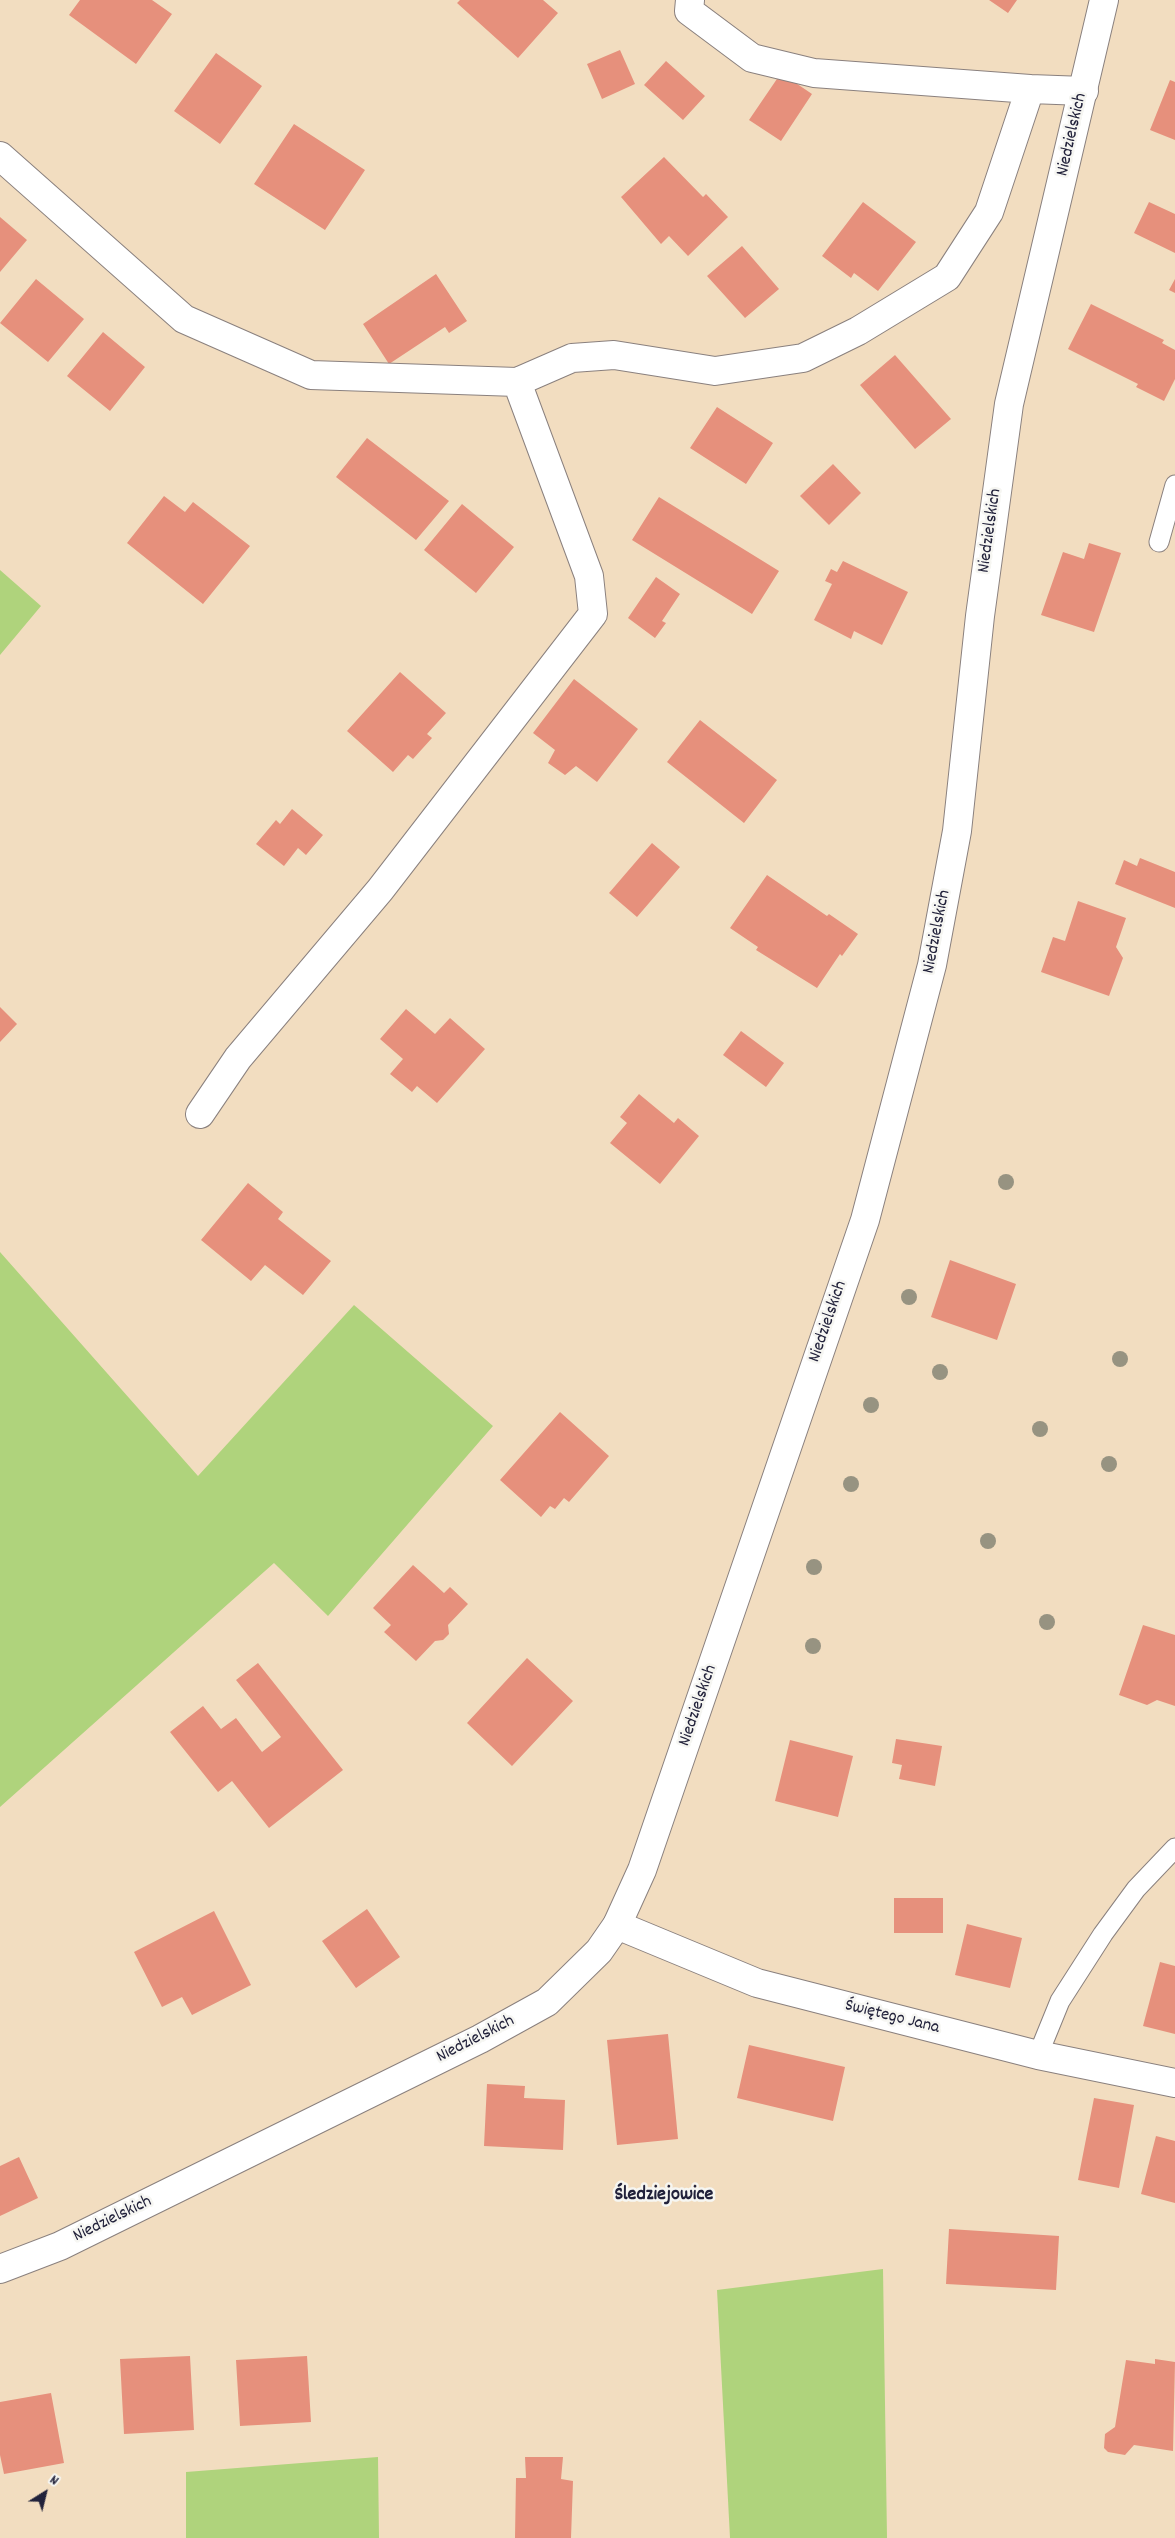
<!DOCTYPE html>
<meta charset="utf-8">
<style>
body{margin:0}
#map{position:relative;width:1175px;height:2538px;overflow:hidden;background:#f2ddc0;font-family:Dekko,sans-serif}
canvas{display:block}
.north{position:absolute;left:20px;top:2468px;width:50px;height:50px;-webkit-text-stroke:4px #f6f6f2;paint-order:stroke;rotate:36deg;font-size:14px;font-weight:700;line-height:20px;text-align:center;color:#22223b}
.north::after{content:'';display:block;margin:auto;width:18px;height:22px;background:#22223b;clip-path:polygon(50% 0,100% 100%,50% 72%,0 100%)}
</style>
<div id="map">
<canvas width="1175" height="2538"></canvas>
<div class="north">N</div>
</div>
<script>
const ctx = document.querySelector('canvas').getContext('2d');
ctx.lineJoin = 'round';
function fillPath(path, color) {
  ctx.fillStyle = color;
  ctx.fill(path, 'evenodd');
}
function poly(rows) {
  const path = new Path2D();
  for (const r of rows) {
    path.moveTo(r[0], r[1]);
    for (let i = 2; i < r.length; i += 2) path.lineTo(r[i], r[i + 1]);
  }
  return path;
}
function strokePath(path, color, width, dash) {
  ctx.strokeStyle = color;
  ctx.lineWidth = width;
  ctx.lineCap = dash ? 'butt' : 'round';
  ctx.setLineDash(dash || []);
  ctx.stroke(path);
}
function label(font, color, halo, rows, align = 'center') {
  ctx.font = font + ' Dekko,sans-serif';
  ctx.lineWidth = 5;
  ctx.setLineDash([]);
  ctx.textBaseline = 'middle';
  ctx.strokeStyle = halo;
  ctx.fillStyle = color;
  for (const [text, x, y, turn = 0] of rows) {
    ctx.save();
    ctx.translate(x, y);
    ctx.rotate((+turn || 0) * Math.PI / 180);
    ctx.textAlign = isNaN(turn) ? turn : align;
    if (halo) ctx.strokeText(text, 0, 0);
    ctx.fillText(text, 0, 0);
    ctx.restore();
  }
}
fillPath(poly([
 [0,570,41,606,0,655],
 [0,1252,198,1476,354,1305,493,1426,328,1616,274,1563,0,1807],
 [883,2269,887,2538,730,2538,717,2290],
 [378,2457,379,2538,186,2538,186,2472]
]), '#afd37c');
fillPath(poly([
 [80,0,152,0,172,14,136,64,69,15],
 [460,0,543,0,558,13,518,58,457,3],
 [989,0,1017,0,1008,13],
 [620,50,635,84,602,99,587,64],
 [216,53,262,86,220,144,174,111],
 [666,61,705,96,683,120,644,85],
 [781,73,812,94,781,141,749,120],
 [1170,80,1175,82,1175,140,1150,130],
 [294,124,365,170,325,230,254,184],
 [664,157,703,197,706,194,728,217,688,256,669,236,661,244,621,197],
 [863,202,916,242,878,291,854,273,851,278,822,256],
 [1149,202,1175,214,1175,253,1134,233],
 [0,217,27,240,0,272],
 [742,246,779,289,745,318,707,276],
 [436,274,467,321,449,333,445,327,389,364,363,324],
 [36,279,84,319,48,362,0,323],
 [1175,279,1175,293,1169,290],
 [1091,304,1164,340,1162,343,1175,350,1175,379,1164,401,1136,387,1138,384,1068,349],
 [103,332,145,367,110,411,67,376],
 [895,355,951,419,915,449,860,385],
 [717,407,773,443,746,484,690,448],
 [367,438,449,501,416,540,336,477],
 [833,464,861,493,829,525,800,496],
 [164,496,185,512,193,502,250,546,203,604,127,543],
 [659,497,779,571,752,614,632,540],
 [462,504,514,547,476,593,424,550],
 [1089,543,1121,553,1094,632,1041,615,1063,552,1084,559],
 [843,561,908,592,882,645,854,631,851,639,814,620,832,584,825,581,831,569,837,572],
 [656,577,680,594,662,621,666,623,655,638,628,618],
 [400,672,446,713,427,734,432,738,413,759,408,755,393,772,347,731],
 [574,679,638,729,597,782,576,766,565,775,548,763,555,750,533,733],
 [700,720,777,780,744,823,667,762],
 [292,809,323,835,306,855,298,848,284,866,256,844,276,820,280,824],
 [652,843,680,867,637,917,609,893],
 [1140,858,1175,872,1175,908,1115,884,1124,860,1137,866],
 [767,875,827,916,829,914,858,934,842,956,840,954,817,988,756,950,758,947,730,928],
 [1078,901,1126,918,1116,947,1123,958,1109,996,1041,972,1053,937,1065,941],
 [0,1007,17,1024,0,1042],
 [406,1009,435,1034,450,1018,485,1049,437,1103,417,1086,412,1092,390,1074,403,1059,380,1039],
 [741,1031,784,1063,766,1087,723,1055],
 [639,1094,674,1123,678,1118,699,1136,660,1184,610,1143,627,1123,620,1117],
 [248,1183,283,1212,278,1219,331,1261,303,1295,265,1265,251,1281,201,1240],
 [950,1260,1016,1284,997,1340,931,1317],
 [560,1412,609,1456,569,1502,564,1498,555,1509,550,1506,541,1517,500,1480],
 [413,1565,444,1593,450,1587,468,1604,448,1625,449,1634,443,1640,435,1641,416,1661,384,1632,391,1625,373,1608],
 [1143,1625,1175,1635,1175,1706,1157,1700,1147,1705,1119,1695],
 [527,1658,573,1701,512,1766,467,1723],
 [258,1663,343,1770,269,1828,232,1781,218,1792,170,1732,203,1706,221,1729,236,1718,262,1752,281,1737,236,1680],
 [896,1739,942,1746,935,1786,899,1779,902,1765,892,1763],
 [790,1740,853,1756,838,1817,775,1801],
 [894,1898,943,1898,943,1933,894,1933],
 [367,1909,400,1957,356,1988,322,1941],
 [214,1911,251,1985,192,2015,182,1997,162,2007,134,1952],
 [967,1924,1022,1938,1010,1988,955,1975],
 [1160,1962,1175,1966,1175,2034,1143,2026],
 [668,2034,678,2139,617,2145,607,2040],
 [749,2045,845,2067,833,2121,737,2098],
 [487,2084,525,2086,524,2098,565,2100,563,2150,484,2146],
 [1094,2098,1134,2105,1119,2188,1078,2180],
 [1156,2136,1175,2141,1175,2203,1141,2194],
 [19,2157,38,2198,0,2216,0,2166],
 [949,2229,1059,2236,1056,2290,946,2284],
 [190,2356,194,2430,124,2434,120,2359],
 [307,2356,311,2422,240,2426,236,2360],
 [1155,2359,1175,2362,1173,2451,1134,2445,1125,2455,1108,2452,1104,2448,1105,2434,1115,2427,1126,2360,1155,2364],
 [51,2393,64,2463,4,2474,0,2455,0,2402],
 [525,2457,563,2457,561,2479,573,2481,571,2538,515,2538,516,2478,526,2478]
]), '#e6907c');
const service = poly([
 [1159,542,1175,485],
 [1038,2055,1060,2001,1103,1934,1136,1889,1175,1848]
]);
const minor = poly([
 [690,0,689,11,752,58,814,73,1030,89],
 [0,156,184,319,311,375,517,382,572,358,614,355,715,371,803,358,858,331,947,277,989,212,1030,89,1084,91],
 [200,1114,238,1058,380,890,593,614,589,576,517,382],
 [617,1925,757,1983,1038,2055,1175,2083]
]);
const tertiary = poly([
 [0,2269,60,2246,480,2039,547,2002,599,1951,617,1925,642,1870,865,1220,932,965,957,831,980,616,1009,404,1104,0]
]);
strokePath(service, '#8a807e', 21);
strokePath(minor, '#8a807e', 30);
strokePath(tertiary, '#8a807e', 30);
strokePath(service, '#fff', 19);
strokePath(minor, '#fff', 28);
strokePath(tertiary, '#fff', 28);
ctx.fillStyle = '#979381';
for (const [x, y] of [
 [1006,1182],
 [909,1297],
 [1120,1359],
 [940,1372],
 [871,1405],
 [1040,1429],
 [1109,1464],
 [851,1484],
 [988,1541],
 [814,1567],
 [1047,1622],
 [813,1646]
]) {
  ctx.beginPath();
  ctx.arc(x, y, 8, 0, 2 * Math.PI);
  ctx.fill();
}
label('18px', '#22223b', '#f6f6f2', [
 ["Niedzielskich",1073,135,-77],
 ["Niedzielskich",991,531,-82],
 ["Niedzielskich",938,932,-79],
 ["Niedzielskich",829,1322,-71],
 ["Niedzielskich",699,1706,-71],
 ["Świętego Jana",892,2018,14],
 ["Niedzielskich",476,2040,-27],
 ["Niedzielskich",113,2220,-26]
]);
label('bold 20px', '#22223b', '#f6f6f2', [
 ["Śledziejowice",664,2196]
]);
</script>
